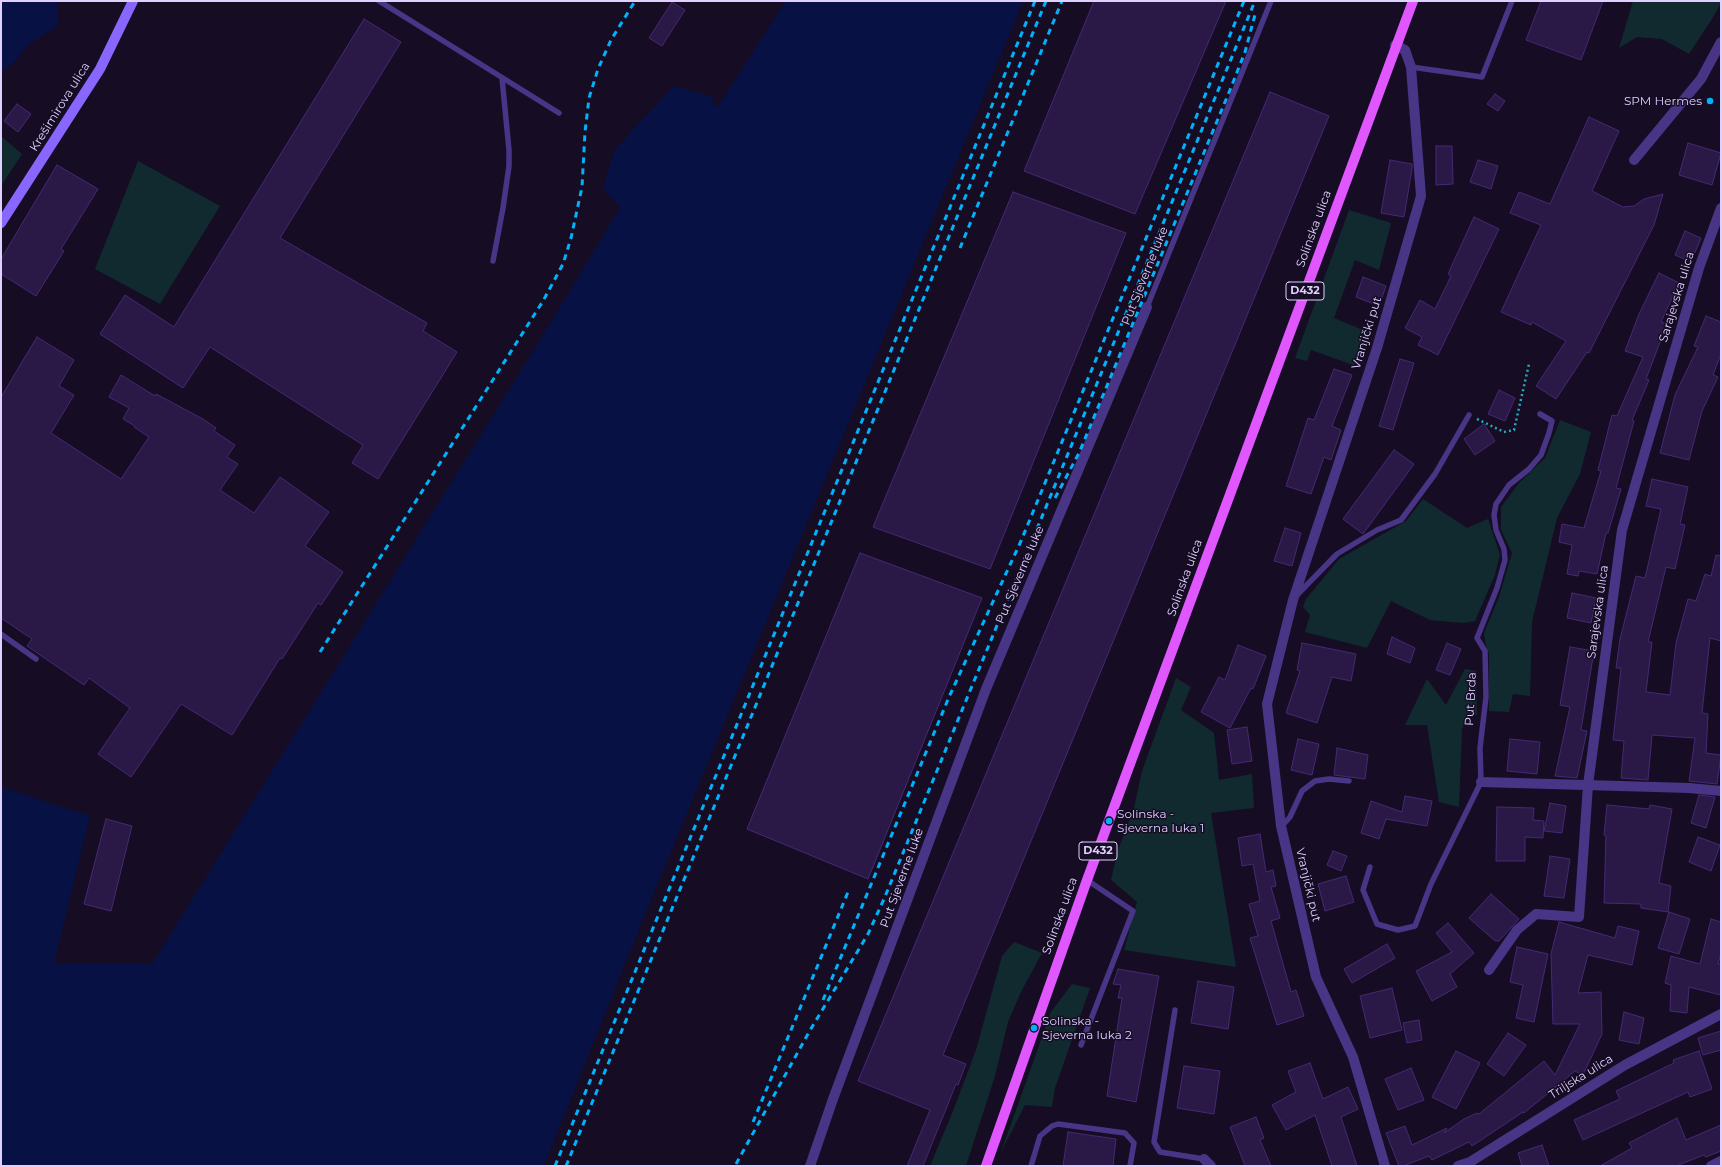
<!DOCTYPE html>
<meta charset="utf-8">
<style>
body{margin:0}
#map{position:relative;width:1722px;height:1167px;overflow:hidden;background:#160d24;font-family:Montserrat,sans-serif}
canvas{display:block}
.frame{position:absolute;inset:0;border:2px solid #dfd0ff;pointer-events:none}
</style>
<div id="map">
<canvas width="1722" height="1167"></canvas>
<div class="frame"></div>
</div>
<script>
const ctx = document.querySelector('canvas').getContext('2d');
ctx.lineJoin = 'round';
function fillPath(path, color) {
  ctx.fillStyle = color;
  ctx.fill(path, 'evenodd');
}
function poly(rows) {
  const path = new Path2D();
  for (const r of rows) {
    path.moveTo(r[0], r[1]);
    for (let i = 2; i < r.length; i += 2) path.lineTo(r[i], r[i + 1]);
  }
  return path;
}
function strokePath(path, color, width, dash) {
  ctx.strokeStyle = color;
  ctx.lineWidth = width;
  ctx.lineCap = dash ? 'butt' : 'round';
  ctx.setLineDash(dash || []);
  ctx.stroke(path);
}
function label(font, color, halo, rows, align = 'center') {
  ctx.font = font + ' Montserrat,sans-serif';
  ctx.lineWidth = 3;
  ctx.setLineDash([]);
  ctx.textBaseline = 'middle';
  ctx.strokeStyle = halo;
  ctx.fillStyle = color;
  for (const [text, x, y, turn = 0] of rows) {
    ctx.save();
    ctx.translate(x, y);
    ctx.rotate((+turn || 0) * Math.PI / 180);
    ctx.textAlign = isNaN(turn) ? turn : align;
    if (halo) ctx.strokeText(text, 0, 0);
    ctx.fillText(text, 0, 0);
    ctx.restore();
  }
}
fillPath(poly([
 [1633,1,1721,1,1721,3,1712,19,1689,54,1662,39,1637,37,1619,48],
 [1,136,22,154,1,186],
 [138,161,220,206,160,304,95,269],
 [1349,210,1391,223,1379,270,1355,260,1334,318,1368,332,1356,366,1311,350,1307,361,1295,358],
 [1560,420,1591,432,1580,474,1557,518,1532,622,1530,696,1513,694,1509,712,1489,711,1489,654,1486,646,1484,633,1499,597,1512,553,1501,530,1501,507,1519,483,1545,458],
 [1423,499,1467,528,1488,519,1500,555,1495,575,1475,621,1464,623,1430,620,1391,601,1367,648,1305,632,1310,615,1303,607,1306,599,1339,559,1406,521],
 [1465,669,1476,671,1477,715,1468,715,1462,729,1459,807,1439,802,1427,725,1405,725,1427,679,1446,705],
 [1176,678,1191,687,1181,710,1214,733,1219,780,1252,774,1254,808,1211,813,1236,967,1124,950,1137,902,1111,880,1117,853,1134,808,1142,771],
 [1014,942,1042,953,1021,992,1008,1022,995,1076,966,1166,930,1166,953,1111,976,1050,1002,956],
 [1072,984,1090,988,1055,1088,1052,1107,1025,1105,1001,1152,1051,1012]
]), '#102a2f');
fillPath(poly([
 [1,1,57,1,57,26,31,43,12,64,1,72],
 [786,1,1023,1,648,907,544,1166,1,1166,1,787,90,816,54,963,152,964,535,348,620,208,603,188,615,149,674,86,715,97,711,102,718,106]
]), '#071144');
const building = poly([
 [1094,1,1226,1,1135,214,1024,171,1094,1],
 [1541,1,1603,1,1581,60,1526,40,1541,1],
 [672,2,685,10,662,46,649,38,672,2],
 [364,19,401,42,280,238,427,323,423,331,457,352,378,479,352,463,363,445,210,347,183,388,100,334,125,295,174,327,364,19],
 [1270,92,1329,116,943,1055,966,1064,958,1085,956,1084,923,1166,907,1166,930,1110,858,1081,1270,92],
 [1495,94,1505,101,1498,111,1487,104,1495,94],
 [17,104,31,114,18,132,4,121,17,104],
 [1589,117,1619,131,1592,191,1623,207,1634,206,1644,199,1663,194,1654,225,1589,353,1587,352,1556,399,1536,386,1566,341,1532,322,1531,325,1501,312,1541,225,1510,213,1519,192,1550,204,1589,117],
 [1688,143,1721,153,1712,185,1679,175,1688,143],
 [1436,146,1452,146,1453,184,1436,185,1436,146],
 [1390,160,1412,164,1412,169,1404,217,1381,213,1390,160],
 [1478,160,1498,166,1491,189,1470,182,1478,160],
 [57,165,98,189,61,249,64,251,36,296,1,274,1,259,57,165],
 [1013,192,1126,233,990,569,873,527,1013,192],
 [1474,217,1499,229,1438,355,1418,345,1422,337,1405,328,1420,300,1435,309,1451,276,1448,274,1474,217],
 [1685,231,1701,238,1691,262,1675,255,1685,231],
 [1659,273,1679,283,1661,322,1667,324,1646,379,1649,380,1632,420,1634,421,1616,488,1621,489,1608,533,1606,533,1597,574,1579,571,1578,576,1567,574,1572,545,1559,542,1562,524,1584,528,1601,471,1598,470,1612,415,1617,416,1643,357,1625,351,1639,314,1659,273],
 [1363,277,1386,286,1379,306,1356,297,1363,277],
 [1706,316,1721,322,1721,354,1713,375,1718,377,1702,411,1689,460,1660,453,1675,395,1698,347,1694,346,1706,316],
 [37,337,74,360,59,386,74,395,51,433,121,479,149,437,134,427,135,426,123,419,129,408,109,397,121,375,155,396,156,394,203,419,216,428,214,431,235,445,227,457,238,464,220,490,254,513,280,477,329,512,305,546,343,572,321,605,318,603,282,659,280,658,232,735,181,704,131,777,98,754,130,708,89,678,84,685,27,646,32,639,1,618,1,397,37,337],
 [1400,359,1414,363,1393,430,1379,426,1400,359],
 [1334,369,1352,375,1332,426,1341,430,1331,460,1324,457,1311,494,1286,486,1308,418,1314,420,1334,369],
 [1499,390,1515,398,1505,421,1488,414,1499,390],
 [1484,424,1495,441,1475,455,1464,439,1484,424],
 [1394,450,1414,464,1363,534,1343,519,1394,450],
 [1652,479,1688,487,1680,524,1685,525,1675,569,1666,567,1648,642,1652,642,1646,692,1670,695,1676,643,1688,599,1696,601,1705,574,1711,576,1716,555,1721,556,1721,641,1710,638,1702,713,1708,714,1706,753,1721,755,1717,784,1689,781,1695,738,1652,735,1648,780,1621,778,1624,741,1613,740,1621,668,1616,668,1620,639,1636,576,1645,578,1661,509,1646,506,1652,479],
 [1285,528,1301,533,1292,566,1274,561,1285,528],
 [860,553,982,598,868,879,747,829,860,553],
 [1572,593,1596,598,1591,623,1567,618,1572,593],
 [1392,637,1415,648,1410,663,1387,654,1392,637],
 [1302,643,1356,654,1351,681,1332,677,1317,723,1286,713,1300,671,1297,670,1302,643],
 [1447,643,1461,649,1450,675,1436,670,1447,643],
 [1238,645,1266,656,1253,689,1251,688,1230,728,1201,712,1219,677,1225,680,1238,645],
 [1570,647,1594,651,1581,730,1587,731,1577,778,1555,776,1570,707,1560,705,1570,647],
 [1247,727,1252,761,1232,764,1227,730,1247,727],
 [1298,739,1319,744,1312,775,1291,770,1298,739],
 [1510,739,1540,742,1537,774,1507,771,1510,739],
 [1337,748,1368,755,1365,779,1334,775,1337,748],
 [1699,795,1715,797,1706,828,1691,823,1699,795],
 [1405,796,1432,801,1427,826,1386,819,1379,839,1361,833,1371,801,1402,812,1405,796],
 [1550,803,1566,806,1562,833,1544,831,1550,803],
 [1607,805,1649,809,1650,805,1672,809,1659,883,1671,886,1668,912,1641,908,1641,904,1604,903,1606,835,1604,835,1607,805],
 [1497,807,1534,808,1533,820,1544,821,1543,838,1525,837,1525,861,1496,861,1497,807],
 [106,819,132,826,111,911,84,904,106,819],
 [1260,834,1266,872,1273,870,1276,886,1271,887,1280,918,1271,921,1291,992,1296,990,1304,1016,1277,1025,1250,938,1258,936,1249,904,1260,901,1253,864,1242,866,1238,838,1260,834],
 [1698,837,1720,845,1711,871,1689,862,1698,837],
 [1333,851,1347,856,1341,871,1327,865,1333,851],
 [1550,856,1570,859,1564,898,1544,896,1550,856],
 [1346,876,1354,902,1325,911,1318,884,1346,876],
 [1491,894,1519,919,1499,941,1495,941,1469,918,1491,894],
 [1669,912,1690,919,1679,954,1658,948,1669,912],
 [1711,919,1721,922,1721,953,1718,964,1721,964,1721,995,1689,987,1687,1013,1670,1011,1671,985,1665,983,1671,956,1700,964,1711,919],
 [1559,922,1615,938,1618,926,1639,931,1632,965,1588,955,1578,993,1601,992,1602,1034,1583,1075,1575,1071,1524,1113,1523,1112,1472,1146,1469,1142,1432,1160,1429,1156,1403,1166,1399,1166,1386,1133,1405,1126,1412,1145,1447,1128,1444,1133,1464,1119,1477,1113,1479,1114,1544,1061,1555,1075,1580,1024,1553,1024,1551,954,1559,922],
 [1448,923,1474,953,1450,974,1457,987,1432,1001,1416,971,1452,952,1436,933,1448,923],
 [1387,944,1395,958,1352,983,1344,969,1387,944],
 [1517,947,1548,954,1534,1022,1516,1018,1523,985,1510,982,1517,947],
 [1118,969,1159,976,1136,1102,1107,1096,1122,998,1118,998,1121,985,1113,984,1118,969],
 [1198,981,1234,987,1228,1029,1191,1023,1198,981],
 [1392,988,1402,1030,1370,1038,1360,996,1392,988],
 [1624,1012,1644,1018,1639,1044,1619,1040,1624,1012],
 [1419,1020,1422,1040,1407,1043,1403,1023,1419,1020],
 [1721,1031,1721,1050,1703,1055,1698,1038,1721,1031],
 [1508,1033,1526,1045,1504,1076,1487,1064,1508,1033],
 [1456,1051,1480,1063,1456,1109,1432,1097,1456,1051],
 [1699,1051,1712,1089,1690,1097,1688,1092,1583,1140,1574,1120,1620,1099,1616,1091,1674,1063,1673,1060,1699,1051],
 [1310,1063,1323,1099,1348,1087,1358,1109,1341,1117,1357,1166,1332,1166,1315,1115,1286,1130,1272,1105,1296,1092,1288,1071,1310,1063],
 [1184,1066,1220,1071,1214,1114,1177,1108,1184,1066],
 [1411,1068,1424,1100,1398,1110,1385,1079,1411,1068],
 [1256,1117,1264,1138,1260,1140,1271,1166,1245,1166,1230,1127,1256,1117],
 [1677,1118,1686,1140,1721,1125,1721,1151,1706,1157,1704,1155,1676,1166,1600,1166,1632,1148,1629,1143,1677,1118],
 [1068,1132,1116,1139,1113,1166,1063,1166,1068,1132],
 [1542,1145,1549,1166,1522,1166,1518,1153,1542,1145]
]);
fillPath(building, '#2a1847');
strokePath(building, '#462974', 1);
strokePath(poly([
 [1477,419,1504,432,1514,430,1529,364]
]), '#27a8bc', 2.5, [2, 3]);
strokePath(poly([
 [379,1,559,113],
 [1411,67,1482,77,1512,1],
 [493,261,503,208,509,166,509,150,502,78],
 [1147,307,1271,1],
 [1297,595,1337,554,1377,530,1401,520,1435,474,1469,415],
 [1,634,36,659],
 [1282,826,1290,817,1302,791,1315,781,1329,779,1349,781],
 [1370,867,1363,890,1377,924,1398,930,1415,926,1431,884,1481,782,1480,748,1486,697,1485,651,1477,638,1497,588,1505,560,1504,549,1496,530,1494,515,1496,504,1509,485,1529,469,1541,455,1549,433,1552,421,1540,414],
 [1175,1010,1154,1142,1160,1152,1204,1159],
 [1081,1045,1133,911,1087,880],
 [1031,1166,1040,1136,1052,1126,1058,1124,1125,1133,1134,1143,1130,1166]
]), '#483586', 5.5);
strokePath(poly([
 [1634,160,1701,79,1721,42],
 [1481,782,1689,788,1721,791],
 [1489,970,1517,930,1536,914,1579,917,1588,785,1622,530,1699,268,1721,208],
 [1204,1159,1211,1166],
 [810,1166,833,1099,986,689,1147,307],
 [1385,1166,1353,1057,1316,977,1281,826,1267,704,1293,600,1377,348,1421,196,1411,67,1405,50,1395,45],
 [1458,1166,1470,1162,1625,1065,1721,1014],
 [1711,1166,1721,1161]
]), '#483586', 10);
strokePath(poly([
 [1,223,100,69,133,1]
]), '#8967ff', 10);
strokePath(poly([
 [986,1166,1087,880,1413,1]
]), '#e157ff', 10);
strokePath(poly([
 [960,248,1062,1],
 [1055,498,1079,453,1230,90,1245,52,1256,11],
 [320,652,543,301,563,264,571,238,582,187,585,132,589,98,598,69,611,40,635,1],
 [823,1000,949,697,1021,541,1244,1],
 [753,1122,848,892],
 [736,1164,809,1032,868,934,884,899,1255,1],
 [555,1166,1035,1],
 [566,1166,1046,1]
]), '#00b1fb', 3, [6, 5]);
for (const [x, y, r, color] of [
 [1710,101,4,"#00b1fb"],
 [1109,821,4,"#00b1fb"],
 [1034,1028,4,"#00b1fb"]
]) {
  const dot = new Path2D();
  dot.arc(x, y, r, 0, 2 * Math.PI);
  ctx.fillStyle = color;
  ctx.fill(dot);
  strokePath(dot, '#160d24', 1.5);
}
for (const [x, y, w] of [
 [1305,291,38],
 [1098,851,38]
]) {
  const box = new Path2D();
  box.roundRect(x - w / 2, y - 9, w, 18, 3);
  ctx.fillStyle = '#160d24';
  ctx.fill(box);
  strokePath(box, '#dfd0ff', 1);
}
label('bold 11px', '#dfd0ff', null, [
 ["D432",1305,291],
 ["D432",1098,851]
]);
label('12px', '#dfd0ff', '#160d24', [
 ["SPM Hermes",1702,101,"right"],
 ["Solinska -",1117,814],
 ["Sjeverna luka 1",1117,828],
 ["Solinska -",1042,1021],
 ["Sjeverna luka 2",1042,1035]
], 'left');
label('12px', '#dfd0ff', '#160d24', [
 ["Krešimirova ulica",60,107,-58],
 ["Solinska ulica",1314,229,-70],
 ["Put Sjeverne luke",1145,276,-68],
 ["Sarajevska ulica",1677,297,-73],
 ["Vranjički put",1367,333,-73],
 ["Put Sjeverne luke",1020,575,-67],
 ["Solinska ulica",1185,578,-70],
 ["Sarajevska ulica",1598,612,-82],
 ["Put Brda",1471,699,-87],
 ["Put Sjeverne luke",902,878,-70],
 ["Vranjički put",1308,885,77],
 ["Solinska ulica",1060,916,-70],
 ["Triljska ulica",1581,1077,-32]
]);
</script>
